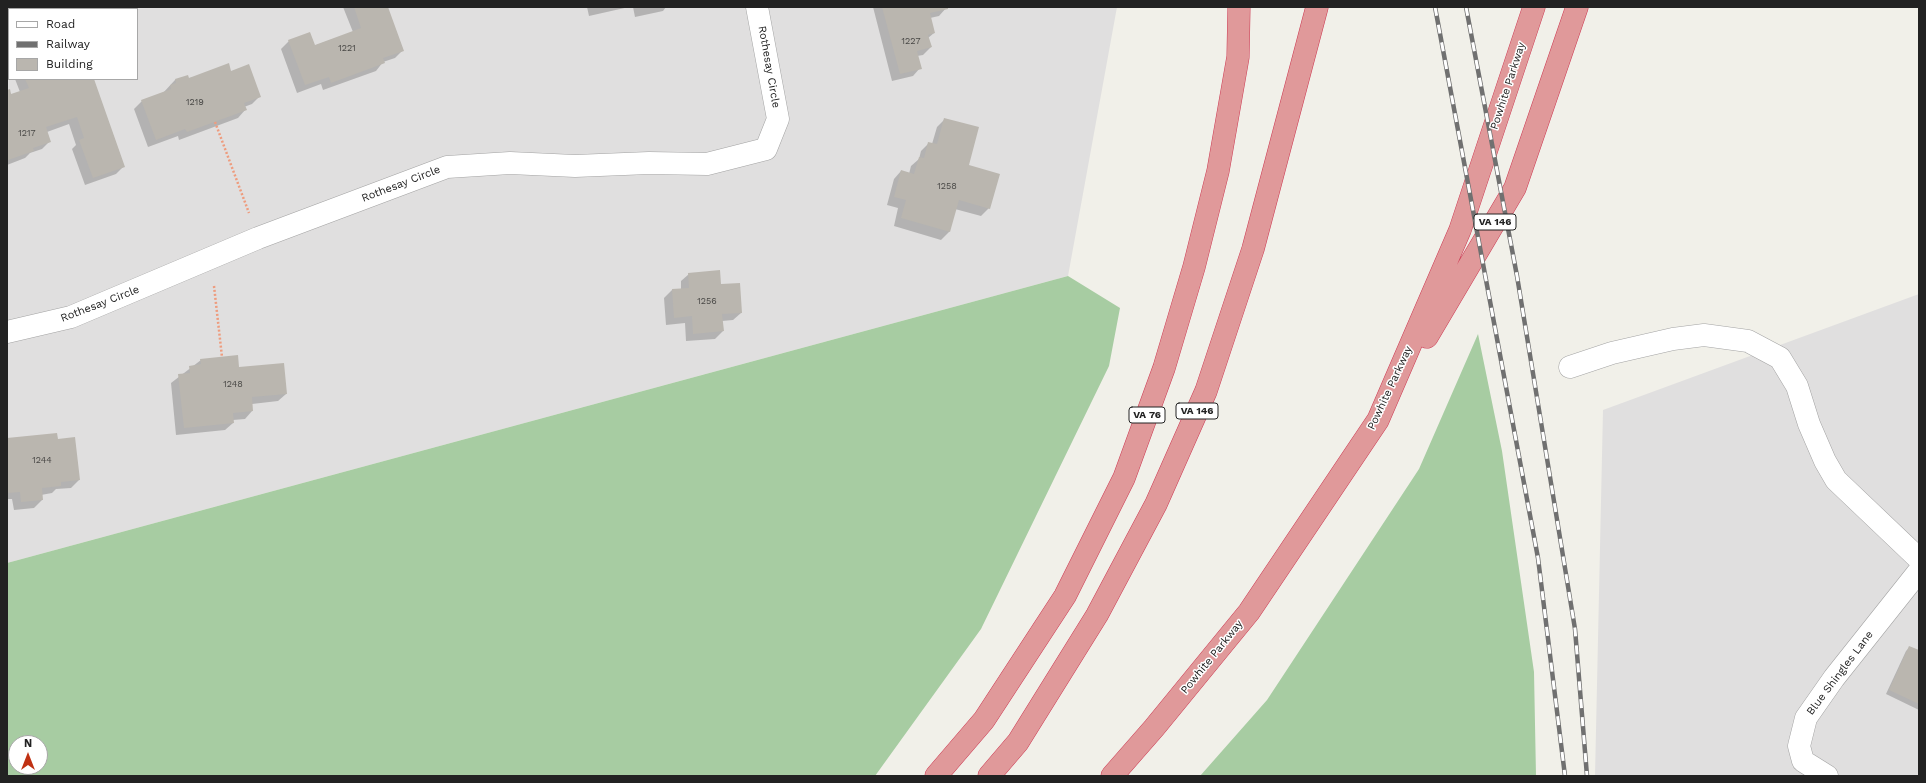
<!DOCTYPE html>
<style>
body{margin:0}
#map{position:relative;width:1926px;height:783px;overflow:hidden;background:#f1f0e9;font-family:"Work Sans",sans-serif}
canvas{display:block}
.frame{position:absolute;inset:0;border:8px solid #222;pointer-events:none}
.legend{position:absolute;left:8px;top:8px;width:130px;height:72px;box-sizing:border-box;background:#fff;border:1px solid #a7a7a7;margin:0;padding:5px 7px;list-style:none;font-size:12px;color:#222}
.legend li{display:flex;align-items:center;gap:8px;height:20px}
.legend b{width:20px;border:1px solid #a7a7a7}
.north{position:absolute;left:8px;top:735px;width:40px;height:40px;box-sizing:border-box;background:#fff;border:1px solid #a7a7a7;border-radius:50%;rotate:0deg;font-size:11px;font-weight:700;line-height:16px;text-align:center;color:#222}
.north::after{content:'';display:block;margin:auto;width:14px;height:18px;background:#c03113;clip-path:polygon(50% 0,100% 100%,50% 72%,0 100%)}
</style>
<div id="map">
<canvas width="1926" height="783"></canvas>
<div class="frame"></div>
<ul class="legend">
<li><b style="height:5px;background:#fff"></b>Road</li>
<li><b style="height:5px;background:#707070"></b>Railway</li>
<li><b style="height:11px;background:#bab6af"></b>Building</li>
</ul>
<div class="north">N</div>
</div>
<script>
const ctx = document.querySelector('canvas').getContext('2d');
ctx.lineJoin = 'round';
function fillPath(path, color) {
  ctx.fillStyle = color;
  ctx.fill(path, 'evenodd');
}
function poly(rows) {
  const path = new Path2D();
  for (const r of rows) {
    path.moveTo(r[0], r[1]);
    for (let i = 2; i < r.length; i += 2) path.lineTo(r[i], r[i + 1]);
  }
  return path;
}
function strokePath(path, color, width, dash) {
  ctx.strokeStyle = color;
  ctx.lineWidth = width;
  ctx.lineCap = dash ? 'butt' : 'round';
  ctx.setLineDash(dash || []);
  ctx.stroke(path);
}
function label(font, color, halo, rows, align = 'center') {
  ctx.font = font + ' "Work Sans",sans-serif';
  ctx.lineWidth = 3;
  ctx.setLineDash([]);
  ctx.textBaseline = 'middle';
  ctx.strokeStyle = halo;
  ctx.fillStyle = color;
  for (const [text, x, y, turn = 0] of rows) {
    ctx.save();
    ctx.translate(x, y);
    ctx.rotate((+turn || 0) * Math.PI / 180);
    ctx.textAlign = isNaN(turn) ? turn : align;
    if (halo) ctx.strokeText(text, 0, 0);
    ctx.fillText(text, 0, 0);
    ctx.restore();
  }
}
fillPath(poly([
 [7,7,1117,7,1068,276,7,563],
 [9,9,137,9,137,79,9,79],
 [1919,294,1919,776,1595,776,1603,410]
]), '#e0dfdf');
fillPath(poly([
 [1068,276,1120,308,1109,366,981,629,875,776,7,776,7,563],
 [16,743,40,743,40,767,16,767],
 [1478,334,1502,451,1534,672,1536,776,1200,776,1267,700,1419,469]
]), '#a7cca2');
fillPath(poly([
 [343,7,387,7,403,50,395,58,383,62,376,71,323,90,321,84,297,93,281,49,289,41,314,46,353,32],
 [587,7,629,7,589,16],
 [633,7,666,7,663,11,635,17],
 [873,7,947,7,939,16,930,18,934,33,928,38,931,47,923,55,917,56,920,68,913,76,892,81],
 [231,72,260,96,252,104,244,107,245,110,238,118,179,140,178,136,148,147,134,109,142,101,163,93,175,80],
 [15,79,93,79,124,166,116,174,85,185,72,149,76,145,69,124,47,132,50,141,42,149,30,153,25,158,7,165,7,91,9,90,11,95,20,92],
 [945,119,989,208,981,216,955,209,949,232,941,240,894,226,898,208,887,205,894,179,901,171,909,174,911,166,919,159,921,151,929,143,932,144,937,127],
 [689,274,720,285,741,313,733,320,722,321,723,331,715,339,686,341,685,323,666,325,664,298,672,290,681,289,681,281],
 [201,360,238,368,286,394,278,401,252,404,252,411,245,419,233,420,233,423,225,430,176,435,171,383],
 [7,439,57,440,79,480,71,488,56,489,52,493,41,495,42,500,34,508,14,510,12,499,7,499],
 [1910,647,1919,651,1919,710,1886,694,1906,651]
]), '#0003');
fillPath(poly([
 [354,7,388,7,404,51,383,58,385,63,331,83,329,77,305,85,288,40,310,32,315,45,361,28],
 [882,7,948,7,948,9,930,13,935,33,928,35,932,47,917,51,922,69,900,74],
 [229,63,231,71,249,64,261,97,244,103,247,110,187,132,185,129,156,140,141,100,171,89,170,85,176,83,175,79,188,75,189,78],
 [25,79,94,79,125,167,93,178,79,140,84,138,77,117,46,127,51,142,33,148,34,151,8,160,7,90,10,89,11,94,29,88],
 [944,118,979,127,969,165,1000,174,990,209,959,200,950,232,901,218,906,200,894,197,901,170,914,174,919,157,924,158,928,142,937,144],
 [720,270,721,284,740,283,742,313,722,314,724,331,693,334,692,316,674,318,672,289,689,288,688,273],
 [238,355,239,367,284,363,287,394,252,397,253,411,233,413,234,423,184,428,178,374,190,373,189,366,201,364,200,359],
 [57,433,58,439,75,437,80,480,61,482,61,486,42,488,43,500,21,502,20,492,7,493,7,438],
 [1909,646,1919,650,1919,704,1889,690]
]), '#bab6af');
const minor = poly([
 [7,332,71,317,258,238,447,167,510,163,575,166,649,163,707,164,766,149,778,119,757,7],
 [1570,367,1612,353,1673,339,1704,335,1748,341,1780,358,1797,386,1809,424,1825,461,1836,480,1919,559],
 [1827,776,1803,761,1799,746,1806,718,1834,678,1919,571]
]);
const highway = poly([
 [1427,337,1515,188,1577,7],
 [936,776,984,720,1065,596,1124,478,1164,368,1194,267,1218,171,1238,57,1239,7],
 [989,776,1018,742,1097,615,1156,504,1206,391,1253,249,1317,7],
 [1112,776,1154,728,1249,612,1378,420,1460,230,1534,7]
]);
strokePath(minor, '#a3a3a3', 23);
strokePath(highway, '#cc3a53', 23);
strokePath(poly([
 [215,122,249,213],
 [214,286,222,357]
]), '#ee9c7e', 2.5, [2, 2]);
strokePath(minor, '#fff', 22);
strokePath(highway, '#e0999a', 22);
const rail = poly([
 [1435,7,1538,558,1565,776],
 [1466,7,1517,276,1575,629,1587,776]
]);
strokePath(rail, '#707070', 4.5);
strokePath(rail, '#fff', 3, [9]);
label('9px', '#484745', null, [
 ["1227",911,41],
 ["1221",347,48],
 ["1219",195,102],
 ["1217",27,133],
 ["1258",947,186],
 ["1256",707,301],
 ["1248",233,384],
 ["1244",42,460]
]);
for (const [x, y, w] of [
 [1495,222,42],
 [1197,411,42],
 [1147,415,36]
]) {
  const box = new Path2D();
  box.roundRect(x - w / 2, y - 8, w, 16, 3);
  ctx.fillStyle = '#fff';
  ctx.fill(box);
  strokePath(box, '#222', 1);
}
label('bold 10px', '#222', null, [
 ["VA 146",1495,222],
 ["VA 146",1197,411],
 ["VA 76",1147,415]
]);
label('11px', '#222', '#fff', [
 ["Rothesay Circle",769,67,80],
 ["Powhite Parkway",1508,86,-72],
 ["Rothesay Circle",401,184,-21],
 ["Rothesay Circle",100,304,-21],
 ["Powhite Parkway",1390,388,-65],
 ["Powhite Parkway",1212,657,-51],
 ["Blue Shingles Lane",1840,673,-53]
]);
</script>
